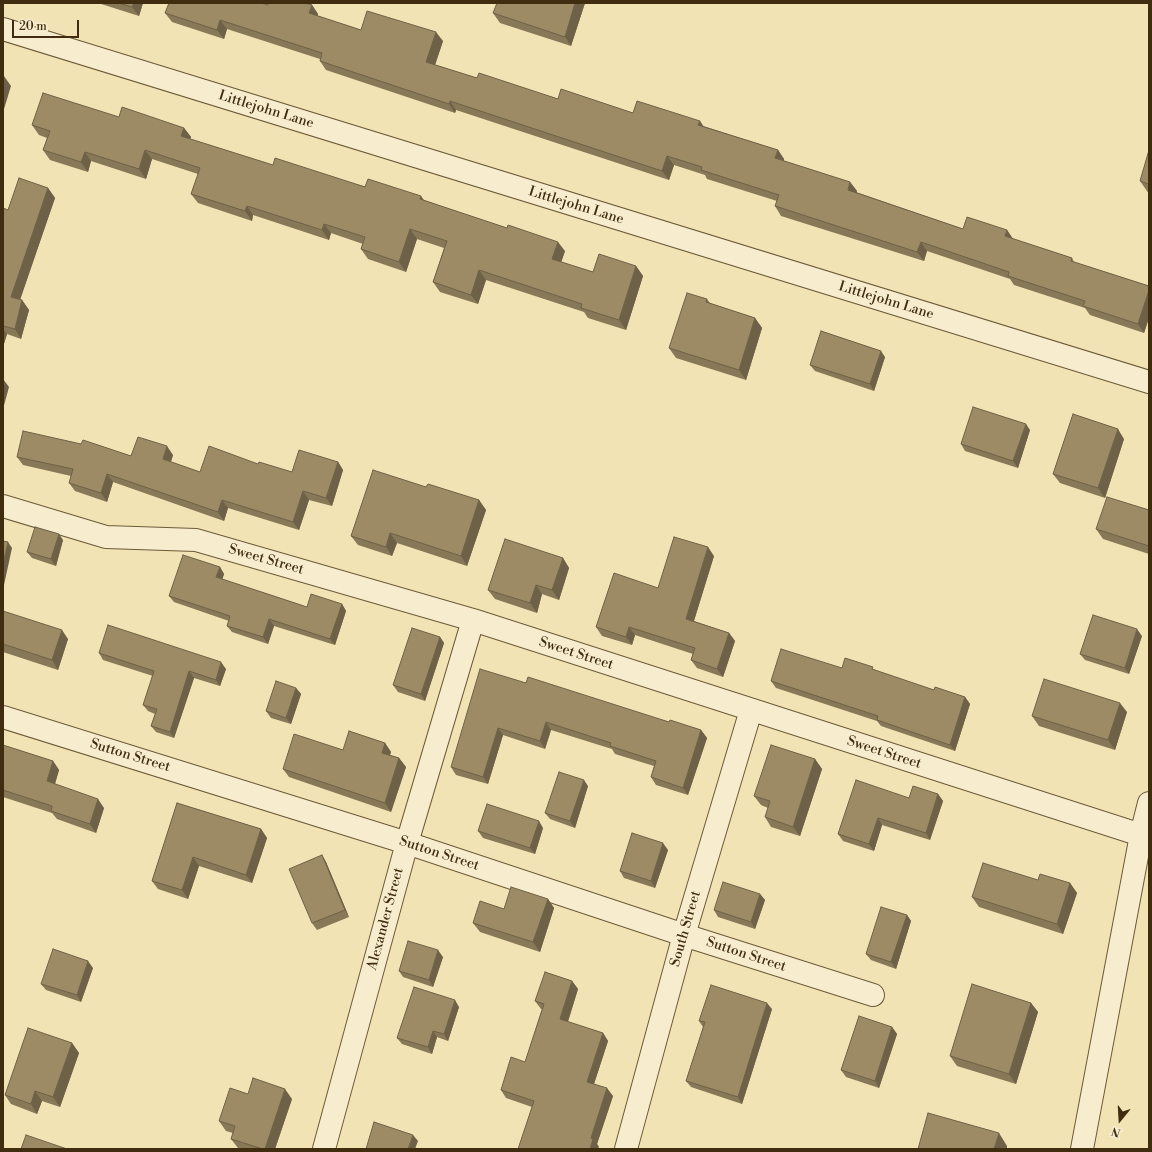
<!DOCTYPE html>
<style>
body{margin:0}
#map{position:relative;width:1152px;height:1152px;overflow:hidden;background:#f2e3b4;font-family:"Libre Bodoni",serif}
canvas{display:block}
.frame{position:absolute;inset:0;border:4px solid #402c0f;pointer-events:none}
.north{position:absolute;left:1100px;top:1100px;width:40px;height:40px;-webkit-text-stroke:3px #f7edce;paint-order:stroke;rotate:198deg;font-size:11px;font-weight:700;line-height:16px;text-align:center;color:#402c0f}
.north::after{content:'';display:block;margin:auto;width:14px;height:18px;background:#402c0f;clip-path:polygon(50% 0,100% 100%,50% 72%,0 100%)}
.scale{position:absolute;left:12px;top:20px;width:67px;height:18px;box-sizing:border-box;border:2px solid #402c0f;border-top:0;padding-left:5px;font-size:12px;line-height:14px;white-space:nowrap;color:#402c0f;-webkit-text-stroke:3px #f7edce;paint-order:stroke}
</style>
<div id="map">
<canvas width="1152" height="1152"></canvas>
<div class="frame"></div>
<div class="north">N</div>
<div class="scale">20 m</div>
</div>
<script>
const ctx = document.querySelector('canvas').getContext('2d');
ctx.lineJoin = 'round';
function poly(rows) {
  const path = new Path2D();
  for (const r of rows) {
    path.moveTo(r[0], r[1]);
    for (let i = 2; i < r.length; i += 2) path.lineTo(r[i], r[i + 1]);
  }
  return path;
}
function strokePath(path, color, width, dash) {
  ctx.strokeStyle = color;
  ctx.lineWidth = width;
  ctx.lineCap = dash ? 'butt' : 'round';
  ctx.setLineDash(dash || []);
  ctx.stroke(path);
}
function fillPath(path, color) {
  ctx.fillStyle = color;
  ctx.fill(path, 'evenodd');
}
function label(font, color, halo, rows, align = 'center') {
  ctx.font = font + ' "Libre Bodoni",serif';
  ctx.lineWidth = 3;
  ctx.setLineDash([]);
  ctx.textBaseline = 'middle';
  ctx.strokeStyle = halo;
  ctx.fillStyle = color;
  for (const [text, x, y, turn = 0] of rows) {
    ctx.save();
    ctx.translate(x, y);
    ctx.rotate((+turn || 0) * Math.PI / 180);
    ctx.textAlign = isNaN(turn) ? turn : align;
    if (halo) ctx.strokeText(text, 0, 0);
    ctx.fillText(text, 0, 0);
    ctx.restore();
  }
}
const minor = poly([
 [3,29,1149,382],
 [3,506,106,537,196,540,473,620,1141,835],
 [3,717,407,843,684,935,873,995],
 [324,1149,407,843,473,620],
 [626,1149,684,935,751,710]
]);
const tertiary = poly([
 [1082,1149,1141,835,1149,803]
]);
strokePath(minor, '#6c5a38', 24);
strokePath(tertiary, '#6c5a38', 24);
strokePath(minor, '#f7edce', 22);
strokePath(tertiary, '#f7edce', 22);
fillPath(poly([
 [98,3,143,3,139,16],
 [585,3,571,46,500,23,493,13],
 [268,5,312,5,318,14,318,16,361,30,443,41,435,65,477,78,558,99,633,113,700,121,703,126,778,150,784,159,784,161,850,182,857,191,856,192,963,229,1007,230,1013,239,1072,258,1074,262,1149,286,1149,318,1144,333,1090,315,1085,308,1014,285,1010,279,927,251,924,261,781,216,775,206,777,201,707,179,705,175,674,165,669,180,456,110,455,113,326,70,320,61,320,59,227,29,224,39,172,22,165,13],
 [119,117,184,128,191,137,190,139,273,165,424,200,565,251,561,262,593,272,636,266,643,276,626,330,588,318,584,312,486,280,478,304,440,292,433,282,444,248,417,239,406,272,368,259,361,249,363,244,331,233,329,240,253,215,252,221,198,203,191,194,198,174,152,159,146,179,91,161,88,172,50,160,43,150,47,138,39,135,32,125],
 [1149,150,1149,194,1140,181],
 [48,188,55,198,20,299,22,300,29,310,21,339,7,334,3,347,3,208,8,210],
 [707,299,710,303,755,318,762,328,746,380,676,358,669,348],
 [885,357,874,391,815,371,810,365],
 [1030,430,1018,468,965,451,961,444],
 [1124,439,1105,498,1060,483,1053,474],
 [173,455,171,462,200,472,258,464,292,472,338,462,343,470,332,506,309,500,299,530,228,508,224,521,113,482,107,502,75,491,69,483,71,476,23,465,17,457],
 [426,487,479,500,486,510,467,566,397,543,392,556,358,545,351,536],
 [1149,510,1149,554,1103,539,1096,529],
 [63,540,56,566,32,558,27,552],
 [714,556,694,621,729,633,735,641,723,677,697,668,691,660,693,654,635,635,632,645,602,636,596,627,658,588],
 [563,558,569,568,559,600,542,594,537,613,495,599,488,590],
 [220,567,224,574,222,579,307,607,342,604,346,611,335,645,274,626,268,644,232,632,227,626,229,621,174,602,169,596],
 [3,611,68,639,58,670,3,652],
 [1142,636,1129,674,1085,660,1080,654],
 [440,637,444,643,425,701,398,692,393,685],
 [99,653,226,669,220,686,194,678,174,738,156,732,151,726,155,714,148,711,143,705,153,676,103,660],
 [842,668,876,671,934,690,965,697,970,704,955,751,881,726,877,721,776,688,771,681],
 [526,683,669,722,701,730,707,738,688,795,656,785,651,777,654,766,615,754,612,749,551,730,545,749,503,735,488,784,456,775,451,767],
 [296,688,301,694,291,724,271,718,266,711],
 [1127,712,1115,750,1039,726,1032,716],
 [385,743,391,752,390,755,399,758,406,767,391,812,289,777,283,769,343,750],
 [3,745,53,761,59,770,55,784,104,808,96,833,57,819,52,813,3,797],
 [815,759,822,769,800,836,771,827,765,817,768,808,761,805,754,796],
 [588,786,575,828,550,819,545,813],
 [938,794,943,801,930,840,882,825,874,851,843,841,838,834,909,798],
 [177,803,261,829,267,838,252,883,199,866,188,899,158,889,152,881],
 [543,828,535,854,483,838,478,831],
 [668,850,655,888,624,878,620,871],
 [322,855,326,862,349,917,317,930,312,923],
 [1038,880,1070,883,1077,893,1063,934,979,907,972,897],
 [760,894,765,900,755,929,718,917,714,910],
 [548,899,554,908,540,952,480,932,473,923,504,909],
 [907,915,911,921,896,969,871,960,866,954],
 [443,957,433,987,403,977,399,971],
 [93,968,81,1002,46,990,41,984],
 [572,981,578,989,568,1022,603,1033,608,1041,594,1084,613,1096,597,1144,599,1147,532,1107,506,1098,501,1090,525,1062,542,1009,541,1009,535,1001],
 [1031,1003,1038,1012,1016,1084,957,1066,950,1056],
 [459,1007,448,1041,437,1037,432,1054,402,1044,397,1038],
 [772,1009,742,1104,691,1087,686,1081,703,1027,699,1021],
 [892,1027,897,1034,879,1088,846,1077,841,1070],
 [72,1043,79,1053,60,1107,42,1101,37,1114,11,1104,5,1095],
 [248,1094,292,1099,275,1149,240,1149,238,1148,231,1139,233,1133,226,1131,219,1121]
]), '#877857');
fillPath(poly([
 [134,3,143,3,139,16,132,7],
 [575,3,585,3,571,46,565,37],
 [312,5,318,14,315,22,309,13],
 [220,20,227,29,224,39,217,30],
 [436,32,443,41,433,71,426,62],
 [4,76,11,86,4,109,3,108,3,80],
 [450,101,456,110,455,113,449,104],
 [700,121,706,130,698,125],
 [184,128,191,137,188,145,181,136],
 [145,150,152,159,146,179,139,169],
 [778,150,784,159,781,167,775,158],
 [85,152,91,161,88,172,81,162],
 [667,156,674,165,669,180,662,171],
 [850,182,857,191,854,199,848,190],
 [48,188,55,198,18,306,11,297],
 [421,196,428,206,420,199],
 [247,206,253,215,252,221,245,211],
 [324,224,331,233,329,240,322,230],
 [410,229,417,239,406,272,399,262],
 [1007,230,1013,239,1005,236],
 [558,242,565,251,559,269,552,259],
 [921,242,927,251,924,261,917,252],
 [636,266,643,276,626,330,619,320],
 [479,270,486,280,478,304,471,295],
 [1149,290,1149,318,1144,333,1138,324],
 [22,300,29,310,21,339,15,329],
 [755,318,762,328,746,380,739,370],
 [3,329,7,334,3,347],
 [881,351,885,357,874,391,870,384],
 [3,379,9,387,3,409],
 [1026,424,1030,430,1018,468,1013,461],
 [1118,429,1124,439,1105,498,1098,488],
 [167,446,173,455,169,467,163,459],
 [338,462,343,470,332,506,326,498],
 [107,474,113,482,107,502,101,493],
 [303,491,309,500,299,530,293,522],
 [222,500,228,508,224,521,218,512],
 [479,500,486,510,467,566,461,556],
 [390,533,397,543,392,556,386,547],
 [59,534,63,540,56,566,51,559],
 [8,542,12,548,4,585,3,583,3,564],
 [708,547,714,556,692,627,686,619],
 [563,558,569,568,559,600,552,590],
 [220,567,224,574,221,584,216,577],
 [536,585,542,594,537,613,530,603],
 [342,604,346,611,335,645,330,639],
 [269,619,274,626,268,644,263,637],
 [629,627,635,635,632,645,626,637],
 [1137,629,1142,636,1129,674,1125,668],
 [62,630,68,639,58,670,52,660],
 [729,633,735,641,723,677,717,669],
 [440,637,444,643,425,701,421,694],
 [221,662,226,669,220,686,216,680],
 [189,671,194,678,174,738,170,732],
 [296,688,301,694,291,724,286,718],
 [965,697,970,704,955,751,950,745],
 [1120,703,1127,712,1115,750,1108,740],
 [546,722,551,730,545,749,540,741],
 [498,728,503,735,488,784,483,777],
 [701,730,707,738,688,795,683,788],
 [385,743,391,752,388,761,382,753],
 [399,758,406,767,391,812,385,803],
 [815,759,822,769,800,836,793,827],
 [53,761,59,770,53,790,47,781],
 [584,780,588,786,575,828,570,821],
 [938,794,943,801,930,840,926,833],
 [98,799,104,808,96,833,90,824],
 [878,818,882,825,874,851,869,844],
 [539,821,543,828,535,854,530,848],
 [261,829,267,838,252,883,246,875],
 [663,843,668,850,655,888,651,881],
 [322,855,326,862,349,917,345,910],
 [193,857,199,866,188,899,182,890],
 [1070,883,1077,893,1063,934,1057,924],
 [760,894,765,900,755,929,751,922],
 [548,899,554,908,540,952,533,942],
 [907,915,911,921,896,969,891,962],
 [438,950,443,957,433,987,429,980],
 [88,961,93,968,81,1002,77,995],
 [572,981,578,989,566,1027,560,1019],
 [455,1000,459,1007,448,1041,444,1034],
 [767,1003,772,1009,742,1104,738,1097],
 [1031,1003,1038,1012,1016,1084,1009,1074],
 [892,1027,897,1034,879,1088,875,1081],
 [433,1031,437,1037,432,1054,428,1047],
 [603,1033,608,1041,592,1090,587,1082],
 [72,1043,79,1053,60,1107,53,1097],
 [607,1088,613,1096,597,1144,599,1147,598,1149,590,1149,591,1138],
 [285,1089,292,1099,275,1149,265,1149],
 [35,1091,42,1101,37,1114,31,1104],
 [999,1133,1007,1146,1007,1149,994,1149],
 [413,1135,418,1141,415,1149,408,1149]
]), '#6e6147');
const building = poly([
 [119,3,134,3,132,7,119,3],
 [169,3,261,3,268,5,269,3,305,3,312,5,309,13,361,30,367,11,436,32,426,62,477,78,479,73,558,99,561,89,633,113,637,101,700,121,698,125,778,150,775,158,850,182,848,190,963,229,967,217,1007,230,1005,236,1072,258,1071,261,1149,286,1149,290,1138,324,1083,306,1085,301,1008,276,1009,272,921,242,917,252,775,206,779,195,701,170,702,167,667,156,662,171,450,101,449,104,320,61,322,53,220,20,217,30,165,13,169,3],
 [497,3,575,3,565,37,493,13,497,3],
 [43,93,119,117,122,107,184,128,181,136,273,165,275,158,365,187,368,179,421,196,420,199,507,228,508,225,558,242,552,259,593,272,599,254,636,266,619,320,581,308,582,304,479,270,471,295,433,282,447,241,410,229,399,262,361,249,365,237,324,224,322,230,247,206,245,211,191,194,200,168,145,150,139,169,85,152,81,162,43,150,50,131,32,125,43,93],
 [1149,150,1149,184,1140,181,1149,150],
 [19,178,48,188,11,297,22,300,15,329,3,326,3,208,8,210,19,178],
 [687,293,707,299,706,302,755,318,739,370,669,348,687,293],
 [821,331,881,351,870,384,810,365,821,331],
 [973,407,1026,424,1013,461,961,444,973,407],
 [1073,414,1118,429,1098,488,1053,474,1073,414],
 [23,431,81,444,83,440,131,456,138,437,167,446,163,459,200,472,209,446,258,464,259,462,292,472,299,450,338,462,326,498,303,491,293,522,222,500,218,512,107,474,101,493,69,483,73,469,17,457,23,431],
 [373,470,426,487,428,484,479,500,461,556,390,533,386,547,351,536,373,470],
 [1107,497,1149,510,1149,546,1096,529,1107,497],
 [35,527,59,534,51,559,27,552,35,527],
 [674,537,708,547,686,619,729,633,717,669,691,660,695,648,629,627,626,637,596,627,614,573,658,588,674,537],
 [505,539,563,558,552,590,536,585,530,603,488,590,505,539],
 [3,541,8,542,3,564,3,541],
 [183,555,220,567,216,577,307,607,311,594,342,604,330,639,269,619,263,637,227,626,230,616,169,596,183,555],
 [3,611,62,630,52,660,3,644,3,611],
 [1093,615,1137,629,1125,668,1080,654,1093,615],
 [108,625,221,662,216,680,189,671,170,732,151,726,157,709,143,705,154,671,99,653,108,625],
 [412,628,440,637,421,694,393,685,412,628],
 [781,649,842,668,845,658,873,667,872,669,934,690,935,687,965,697,950,745,877,720,878,716,771,681,781,649],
 [480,669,526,683,528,677,669,722,670,720,701,730,683,788,651,777,656,761,610,746,611,743,546,722,540,741,498,728,483,777,451,767,480,669],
 [1044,679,1120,703,1108,740,1032,716,1044,679],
 [276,681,296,688,286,718,266,711,276,681],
 [349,731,385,743,382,753,399,758,385,803,283,769,294,734,343,750,349,731],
 [3,745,53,761,47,781,98,799,90,824,51,811,52,806,3,790,3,745],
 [771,745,815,759,793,827,765,817,770,801,754,796,771,745],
 [559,772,584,780,570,821,545,813,559,772],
 [856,780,909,798,913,786,938,794,926,833,878,818,869,844,838,834,856,780],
 [177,803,261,829,246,875,193,857,182,890,152,881,177,803],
 [487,804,539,821,530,848,478,831,487,804],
 [632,833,663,843,651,881,620,871,632,833],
 [322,855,345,910,312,923,289,869,322,855],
 [983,863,1038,880,1040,874,1070,883,1057,924,972,897,983,863],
 [723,882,760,894,751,922,714,910,723,882],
 [511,887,548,899,533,942,473,923,480,901,504,909,511,887],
 [881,907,907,915,891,962,866,954,881,907],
 [408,941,438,950,429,980,399,971,408,941],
 [53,949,88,961,77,995,41,984,53,949],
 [545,972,572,981,560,1019,603,1033,587,1082,607,1088,591,1138,593,1139,590,1149,518,1149,534,1101,501,1090,511,1057,525,1062,544,1004,535,1001,545,972],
 [972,984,1031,1003,1009,1074,950,1056,972,984],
 [711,985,767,1003,738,1097,686,1081,705,1022,699,1021,711,985],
 [414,987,455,1000,444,1034,433,1031,428,1047,397,1038,414,987],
 [859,1016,892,1027,875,1081,841,1070,859,1016],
 [28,1028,72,1043,53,1097,35,1091,31,1104,5,1095,28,1028],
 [253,1078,285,1089,265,1149,263,1149,231,1139,235,1126,219,1121,230,1088,248,1094,253,1078],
 [928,1113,999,1133,994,1149,918,1149,928,1113],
 [374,1122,413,1135,408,1149,366,1149,374,1122],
 [26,1135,67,1149,21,1149,26,1135]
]);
fillPath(building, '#9d8b65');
strokePath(building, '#6e6147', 1);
label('14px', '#402c0f', '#f7edce', [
 ["Littlejohn Lane",266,110,17],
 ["Littlejohn Lane",576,206,17],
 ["Littlejohn Lane",886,301,17],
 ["Sweet Street",266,560,16],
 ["Sweet Street",576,654,18],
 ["Sweet Street",884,753,18],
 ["Sutton Street",130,756,17],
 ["Sutton Street",439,854,18],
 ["Alexander Street",386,919,-75],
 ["South Street",686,929,-74],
 ["Sutton Street",746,955,18]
]);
</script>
